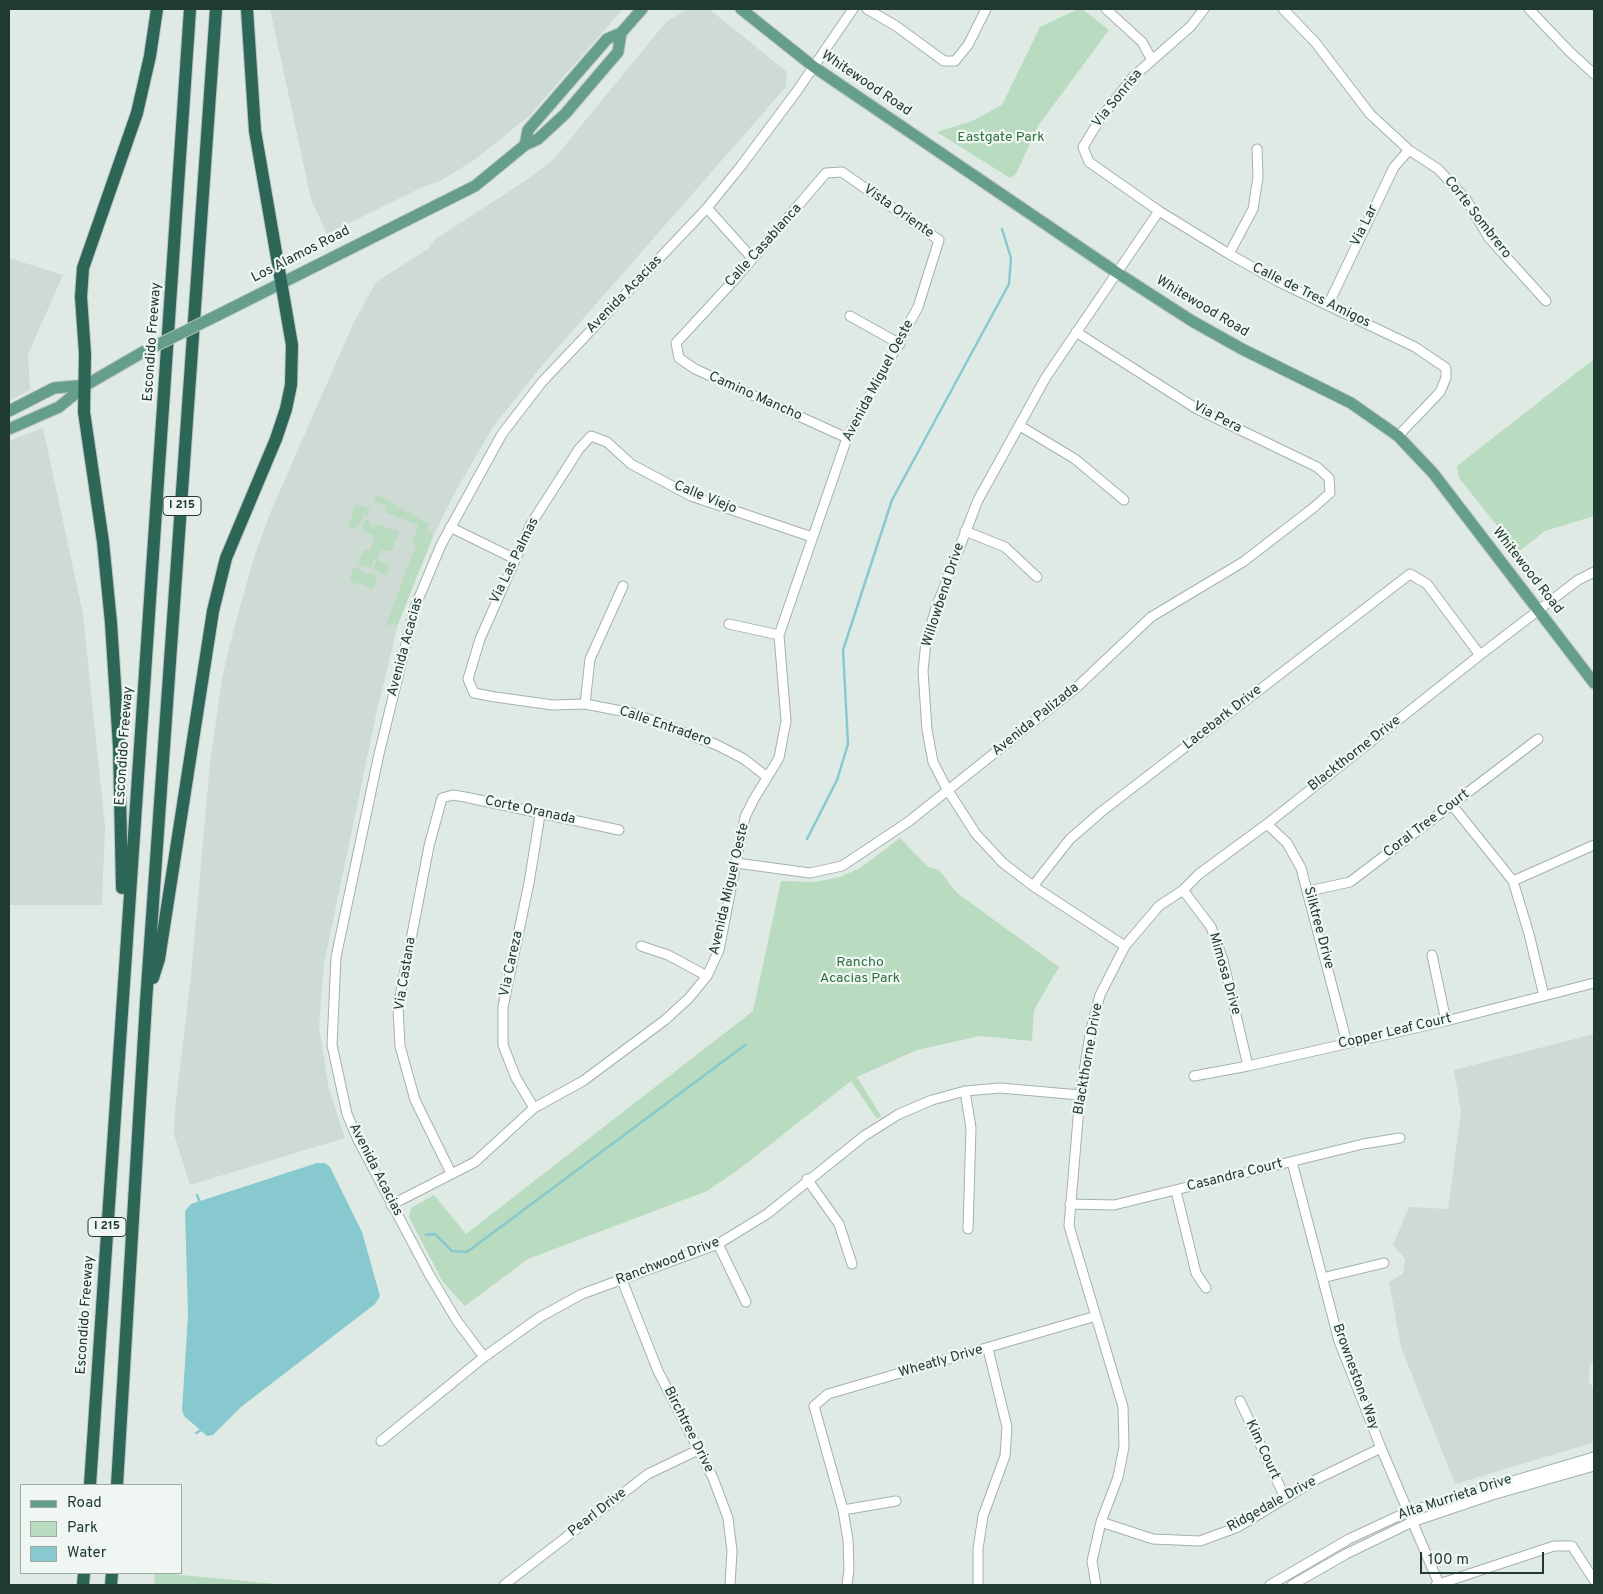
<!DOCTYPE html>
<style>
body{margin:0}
#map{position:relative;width:1603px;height:1594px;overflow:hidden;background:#e0eae5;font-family:Overpass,sans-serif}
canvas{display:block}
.frame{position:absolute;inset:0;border:10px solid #213a31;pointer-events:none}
.legend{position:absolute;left:20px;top:1484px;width:162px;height:90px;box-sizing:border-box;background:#f0f7f3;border:1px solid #9daba5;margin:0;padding:6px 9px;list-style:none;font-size:15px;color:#213a31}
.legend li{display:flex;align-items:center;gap:10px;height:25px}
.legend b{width:25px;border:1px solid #9daba5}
.scale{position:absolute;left:1420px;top:1552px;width:124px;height:22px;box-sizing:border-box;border:2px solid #213a31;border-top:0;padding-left:6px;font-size:15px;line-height:18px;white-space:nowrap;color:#213a31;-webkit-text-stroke:4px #f0f7f3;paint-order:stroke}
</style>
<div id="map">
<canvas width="1603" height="1594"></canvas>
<div class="frame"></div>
<ul class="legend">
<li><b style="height:6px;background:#659f8c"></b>Road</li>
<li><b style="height:14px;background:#b9dbbf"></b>Park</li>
<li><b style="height:14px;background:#88c9cf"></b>Water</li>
</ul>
<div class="scale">100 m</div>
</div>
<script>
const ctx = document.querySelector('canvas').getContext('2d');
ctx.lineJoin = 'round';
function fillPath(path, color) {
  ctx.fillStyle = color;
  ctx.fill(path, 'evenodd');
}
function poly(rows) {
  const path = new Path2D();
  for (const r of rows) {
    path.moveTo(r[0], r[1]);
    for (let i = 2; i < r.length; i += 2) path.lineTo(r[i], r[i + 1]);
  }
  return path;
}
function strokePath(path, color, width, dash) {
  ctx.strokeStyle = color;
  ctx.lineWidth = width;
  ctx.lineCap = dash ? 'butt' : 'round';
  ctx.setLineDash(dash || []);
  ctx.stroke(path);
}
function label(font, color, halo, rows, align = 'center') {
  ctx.font = font + ' Overpass,sans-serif';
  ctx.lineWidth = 4.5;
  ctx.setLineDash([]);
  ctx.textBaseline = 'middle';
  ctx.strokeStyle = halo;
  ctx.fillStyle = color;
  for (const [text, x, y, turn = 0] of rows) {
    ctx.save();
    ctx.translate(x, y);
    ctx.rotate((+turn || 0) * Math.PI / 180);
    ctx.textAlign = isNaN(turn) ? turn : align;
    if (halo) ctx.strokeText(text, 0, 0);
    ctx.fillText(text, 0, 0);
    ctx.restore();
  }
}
fillPath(poly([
 [270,9,623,9,529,116,476,159,440,181,423,187,327,234,311,199],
 [688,9,709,9,787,72,786,87,540,368,493,427,453,496,423,557,398,624,376,715,324,964,319,1027,329,1089,345,1138,190,1185,174,1134,175,1109,191,976,210,763,222,679,229,647,253,560,271,511,353,324,376,282,428,249,434,240,525,181,553,160,666,22],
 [9,258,63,275,28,354,30,390,9,401],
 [43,428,83,614,105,827,102,905,9,905,9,441],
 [1594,1034,1594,1361,1590,1365,1589,1382,1594,1389,1594,1438,1592,1443,1455,1484,1401,1347,1389,1282,1403,1274,1405,1259,1393,1245,1409,1207,1448,1209,1461,1112,1454,1070]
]), '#cedad4');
fillPath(poly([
 [1078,9,1082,9,1109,30,1038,126,1016,174,1010,178,937,132,972,121,1002,105,1040,27],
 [1594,359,1594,516,1545,531,1518,552,1459,478,1457,466],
 [377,495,429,524,427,528,433,537,398,624,394,625,386,625,416,545,412,543,419,525,385,512,387,506,374,502],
 [359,505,370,509,367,516,364,515,359,526,354,529,348,527,355,507],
 [366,519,371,522,370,525,375,527,377,524,399,532,392,551,381,550,377,560,390,565,386,576,373,569,376,560,374,559,371,568,358,564,364,549,370,551,375,536,362,530],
 [356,567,365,573,376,575,377,578,374,587,371,588,363,586,362,582,359,584,352,582,350,578,353,569],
 [900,838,928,867,939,870,957,893,1059,967,1034,1010,1032,1041,980,1036,917,1050,857,1077,881,1116,877,1119,851,1081,738,1170,707,1191,528,1259,465,1306,443,1282,409,1217,411,1208,434,1195,466,1234,753,1011,781,881,815,882,840,877,860,868],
 [155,1573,160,1573,287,1585,154,1585]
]), '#b9dbbf');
fillPath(poly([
 [317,1163,325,1163,330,1167,362,1232,380,1296,375,1304,241,1407,213,1435,207,1436,184,1416,182,1410,188,1315,185,1211,191,1204]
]), '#88c9cf');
strokePath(poly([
 [807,839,837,780,848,744,843,650,892,500,1009,284,1011,258,1002,229],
 [197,1195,200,1203],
 [426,1235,435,1234,452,1251,467,1252,745,1045],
 [196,1433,203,1429]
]), '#88c9cf', 2.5);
const minor = poly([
 [867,9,896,26,944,61,955,61,968,45,986,9],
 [1106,9,1142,42,1152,60],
 [1204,9,1191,26,1133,77,1100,119,1083,147,1089,162,1159,211,1229,254,1279,282,1415,347,1446,368,1446,378,1440,392,1398,436],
 [1283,9,1315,42,1370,114,1409,150,1438,169,1466,199,1489,238,1546,301],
 [1529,9,1569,51,1594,74],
 [707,208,752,258],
 [1229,254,1253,209,1258,177,1257,149],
 [1328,305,1394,167,1409,150],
 [850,316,900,344],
 [1020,426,1075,459,1124,500],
 [450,527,515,559],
 [965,531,1005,547,1037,577],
 [729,624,779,635],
 [585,704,590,659,623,586],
 [767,777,744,759,717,745,632,713,585,704,553,705,495,697,474,693,468,679,480,639,531,524,579,449,591,436,607,442,631,464,691,496,812,537],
 [1452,805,1513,881,1529,934,1544,996],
 [1267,824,1287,843,1301,868,1347,1043],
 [736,863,810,873,842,866,908,822,1076,688,1151,617,1243,562,1313,508,1330,493,1329,478,1317,467,1197,409,1076,332],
 [1513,881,1594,845],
 [1033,886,1070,839,1101,812,1410,574,1427,584,1480,655],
 [1183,890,1211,927,1223,960,1248,1066],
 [1309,891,1350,882,1538,739],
 [641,946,668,955,707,976],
 [1125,946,1033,886,1003,863,976,834,947,789,933,762,927,730,923,671,926,642,936,608,978,500,1046,377,1159,211],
 [1432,955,1446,1021],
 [1194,1076,1248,1066,1446,1021,1594,983],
 [965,1091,971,1128,968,1229],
 [534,1108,516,1078,503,1045,503,1007,529,883,540,815],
 [1292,1162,1339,1341,1381,1448,1439,1584],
 [451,1173,415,1100,400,1046,398,1007,429,846,442,798,453,795,465,797,619,830],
 [807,1179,839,1224,852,1264],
 [1176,1191,1196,1273,1206,1288],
 [1070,1204,1114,1205,1363,1144,1400,1138],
 [391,1205,475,1162,534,1108,583,1081,665,1020,689,998,707,976,719,950,745,817,754,799,779,758,786,721,779,635,847,438,918,307,939,240,842,172,826,173,736,278,676,343,679,358,695,369,847,438],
 [718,1244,746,1302],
 [1322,1278,1384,1263],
 [622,1280,658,1371,713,1478,728,1518,732,1551,730,1585],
 [484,1357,457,1321,429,1274,358,1140,347,1114,332,1045,336,957,379,754,415,607,441,545,502,434,542,382,707,208,741,166,797,91,853,9],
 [1240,1401,1285,1498],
 [381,1441,484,1357,540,1317,582,1294,718,1244,767,1214,864,1136,899,1114,932,1100,965,1091,1000,1088,1080,1095],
 [843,1510,896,1501],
 [1101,1522,1153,1539,1200,1541,1238,1527,1317,1479,1381,1448],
 [504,1585,648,1474,698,1450],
 [847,1585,849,1570,848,1540,843,1510,814,1406,828,1394,1096,1316],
 [978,1585,978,1549,983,1516,1005,1456,1007,1427,988,1349],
 [1096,1585,1092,1561,1101,1522,1118,1477,1124,1447,1123,1407,1069,1226,1080,1095,1091,1029,1100,995,1125,946,1159,906,1183,890,1199,874,1267,824,1480,655,1578,580,1594,572],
 [1270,1585,1349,1539,1407,1512,1594,1457],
 [1292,1585,1346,1554,1412,1522,1492,1495,1594,1466],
 [1436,1585,1554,1546,1572,1546,1594,1580]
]);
const major = poly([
 [741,9,814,67,1116,272,1192,321,1242,349,1351,403,1398,436,1433,473,1594,683],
 [525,145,528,130,607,39,621,33,642,9],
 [216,316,475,186,525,145,538,139,565,114,618,52,621,33],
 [9,411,54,388,86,385],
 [9,429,59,407,86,385,143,352]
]);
const highway = poly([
 [122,888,119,747,111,623,103,542,84,412,85,354,81,297,83,268,137,113,150,56,157,9],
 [153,978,159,959,213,611,226,558,276,439,286,409,291,385,292,345,255,131,247,9],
 [90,1485,190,9],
 [117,1485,146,1002,216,9],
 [83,1585,84,1573],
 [111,1585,112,1573]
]);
strokePath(minor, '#a3b2ab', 11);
strokePath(major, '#bcc4c1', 13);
strokePath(highway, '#bcc4c1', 14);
strokePath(minor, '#fff', 9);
strokePath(major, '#659f8c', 11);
strokePath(highway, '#2d6656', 12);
const majorBridge = poly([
 [143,352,216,316]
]);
strokePath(majorBridge, '#bcc4c1', 13, []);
strokePath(majorBridge, '#659f8c', 11);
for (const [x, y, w] of [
 [182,506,38],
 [107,1227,38]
]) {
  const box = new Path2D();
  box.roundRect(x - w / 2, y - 9.5, w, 19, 4);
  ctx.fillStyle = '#f0f7f3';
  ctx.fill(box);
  strokePath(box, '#213a31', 1);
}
label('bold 12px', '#213a31', null, [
 ["I 215",182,506],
 ["I 215",107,1227]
]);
label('14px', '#213a31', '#f0f7f3', [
 ["Whitewood Road",866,84,34],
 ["Via Sonrisa",1118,99,-51],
 ["Vista Oriente",898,212,35],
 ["Corte Sombrero",1477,218,52],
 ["Via Lar",1365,226,-64],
 ["Calle Casablanca",764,246,-48],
 ["Los Alamos Road",301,255,-27],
 ["Avenida Acacias",625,295,-46],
 ["Calle de Tres Amigos",1311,296,26],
 ["Whitewood Road",1202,307,31],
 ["Escondido Freeway",153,342,-86],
 ["Avenida Miguel Oeste",879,381,-62],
 ["Camino Mancho",755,397,24],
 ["Via Pera",1217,418,27],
 ["Calle Viejo",705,498,22],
 ["Via Las Palmas",515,561,-64],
 ["Whitewood Road",1527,571,52],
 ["Willowbend Drive",944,595,-72],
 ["Avenida Acacias",406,647,-75],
 ["Lacebark Drive",1223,718,-38],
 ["Avenida Palizada",1036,720,-39],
 ["Calle Entradero",665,727,19],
 ["Escondido Freeway",125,746,-86],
 ["Blackthorne Drive",1355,754,-38],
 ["Corte Oranada",530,811,12],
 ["Coral Tree Court",1427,824,-37],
 ["Avenida Miguel Oeste",730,889,-77],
 ["Silktree Drive",1318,928,75],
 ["Via Careza",512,964,-78],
 ["Via Castana",406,974,-81],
 ["Mimosa Drive",1224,974,74],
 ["Copper Leaf Court",1395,1032,-13],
 ["Blackthorne Drive",1089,1059,-80],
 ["Avenida Acacias",375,1170,63],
 ["Casandra Court",1235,1176,-14],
 ["Ranchwood Drive",668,1262,-21],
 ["Escondido Freeway",86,1315,-86],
 ["Wheatly Drive",941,1362,-16],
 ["Brownestone Way",1355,1377,70],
 ["Birchtree Drive",688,1430,63],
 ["Kim Court",1262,1450,65],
 ["Alta Murrieta Drive",1455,1498,-18],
 ["Ridgedale Drive",1272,1505,-29],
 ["Pearl Drive",598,1513,-38]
]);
label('14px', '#2c7041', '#f0f7f3', [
 ["Eastgate Park",1001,138],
 ["Rancho",860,963],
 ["Acacias Park",860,979]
]);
</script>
